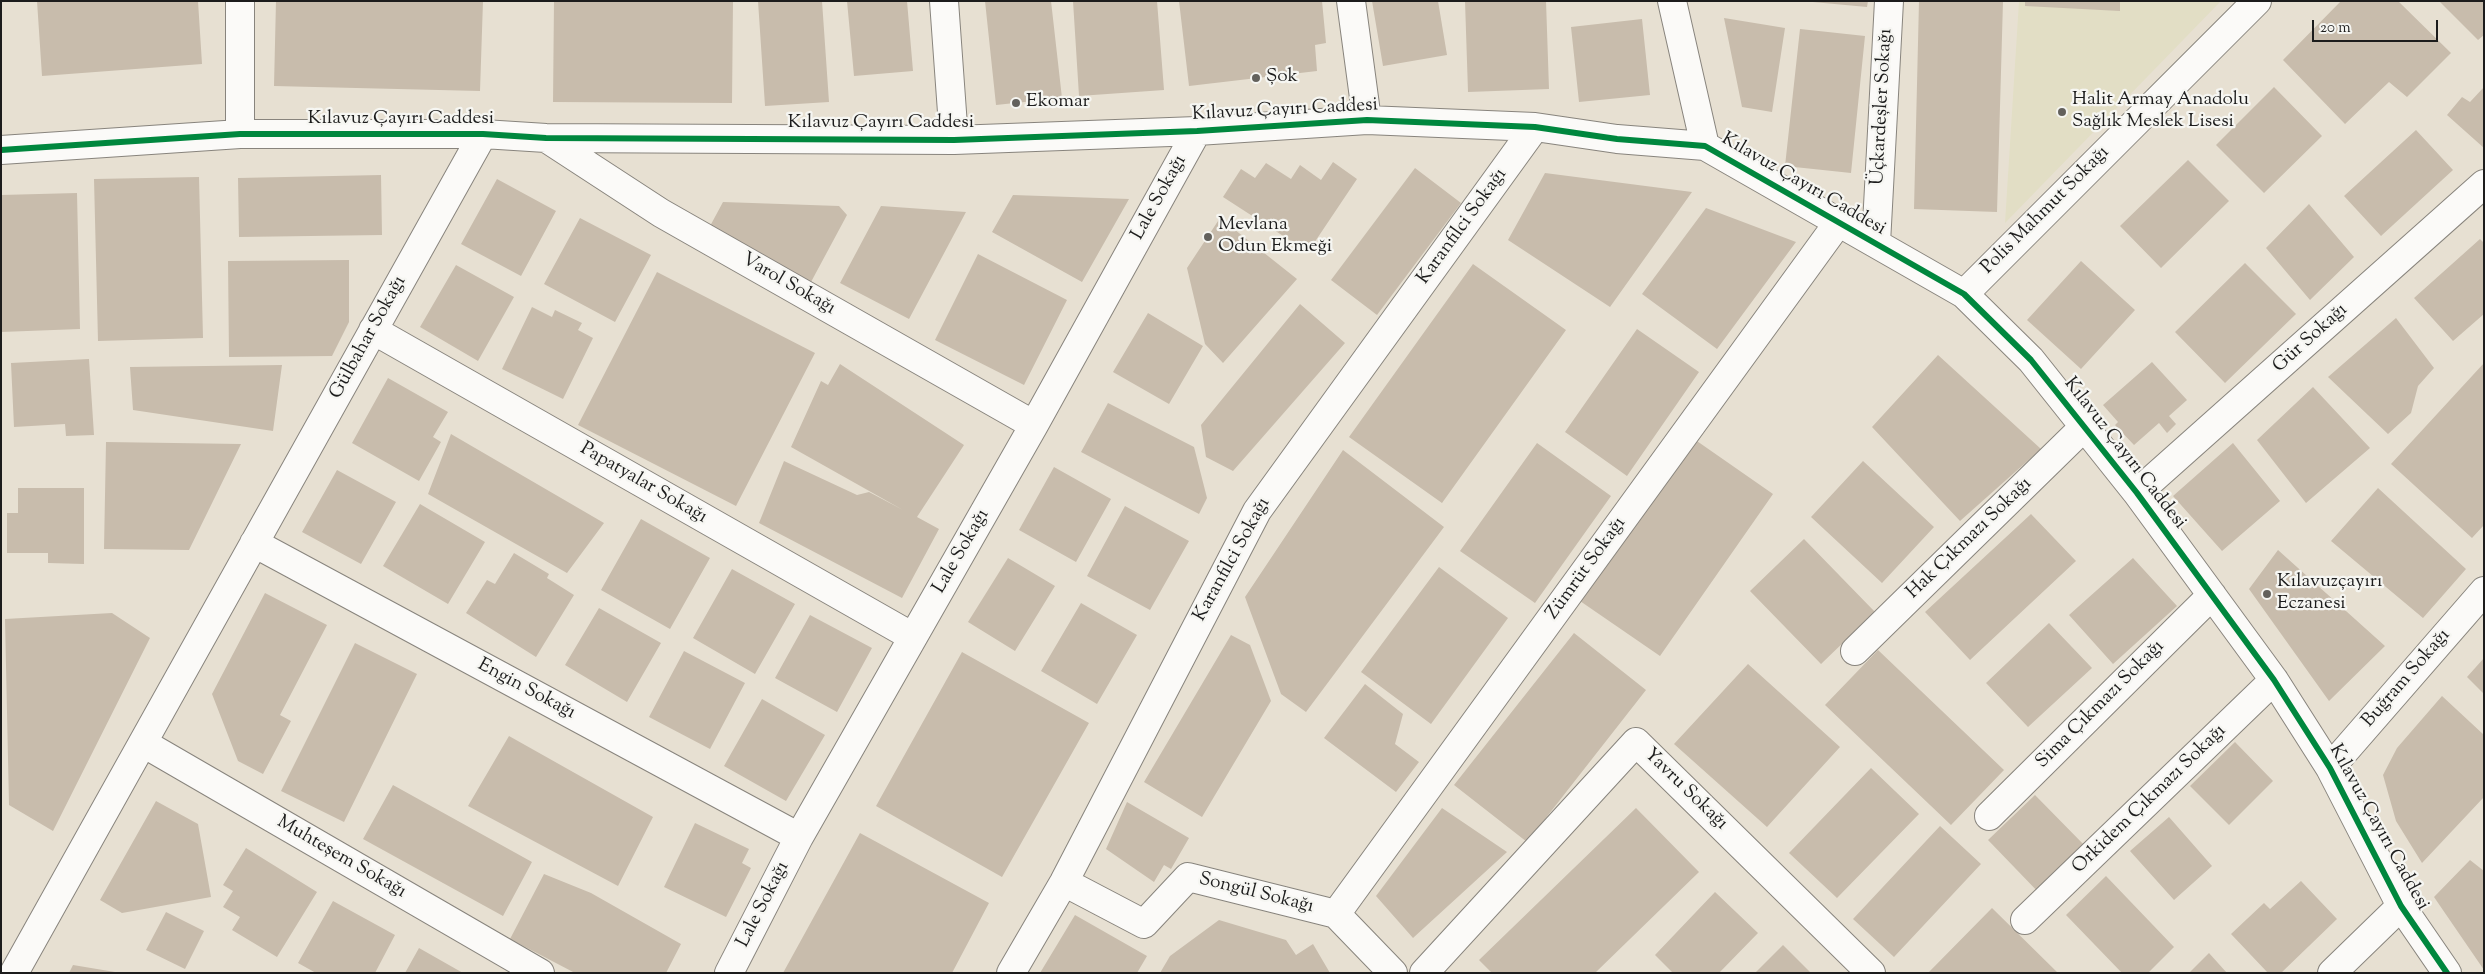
<!DOCTYPE html>
<meta charset="utf-8">
<style>
body{margin:0}
#map{position:relative;width:2485px;height:974px;overflow:hidden;background:#e7e0d2;font-family:"Sorts Mill Goudy",serif}
canvas{display:block}
.frame{position:absolute;inset:0;border:2px solid #1c1c1c;pointer-events:none}
.scale{position:absolute;left:2312px;top:20px;width:126px;height:22px;box-sizing:border-box;border:2px solid #1c1c1c;border-top:0;padding-left:6px;font-size:15px;line-height:18px;white-space:nowrap;color:#1c1c1c;-webkit-text-stroke:4px #f6f6f2;paint-order:stroke}
</style>
<div id="map">
<canvas width="2485" height="974"></canvas>
<div class="frame"></div>
<div class="scale">20 m</div>
</div>
<script>
const ctx = document.querySelector('canvas').getContext('2d');
ctx.lineJoin = 'round';
function fillPath(path, color) {
  ctx.fillStyle = color;
  ctx.fill(path, 'evenodd');
}
function poly(rows) {
  const path = new Path2D();
  for (const r of rows) {
    path.moveTo(r[0], r[1]);
    for (let i = 2; i < r.length; i += 2) path.lineTo(r[i], r[i + 1]);
  }
  return path;
}
function strokePath(path, color, width, dash) {
  ctx.strokeStyle = color;
  ctx.lineWidth = width;
  ctx.lineCap = dash ? 'butt' : 'round';
  ctx.setLineDash(dash || []);
  ctx.stroke(path);
}
function label(font, color, halo, rows, align = 'center') {
  ctx.font = font + ' "Sorts Mill Goudy",serif';
  ctx.lineWidth = 4.5;
  ctx.setLineDash([]);
  ctx.textBaseline = 'middle';
  ctx.strokeStyle = halo;
  ctx.fillStyle = color;
  for (const [text, x, y, turn = 0] of rows) {
    ctx.save();
    ctx.translate(x, y);
    ctx.rotate((+turn || 0) * Math.PI / 180);
    ctx.textAlign = isNaN(turn) ? turn : align;
    if (halo) ctx.strokeText(text, 0, 0);
    ctx.fillText(text, 0, 0);
    ctx.restore();
  }
}
fillPath(poly([
 [2019,1,2221,1,2005,223]
]), '#e2dec5');
fillPath(poly([
 [37,1,198,1,202,64,42,76],
 [276,1,483,1,480,91,274,86],
 [554,1,733,1,732,103,553,102],
 [758,1,822,1,829,102,765,106],
 [847,1,907,1,913,71,854,76],
 [985,1,1051,1,1062,98,996,105],
 [1073,1,1157,1,1164,90,1079,96],
 [1179,1,1322,1,1326,43,1315,45,1317,71,1189,86],
 [1372,1,1438,1,1447,55,1383,66],
 [1465,1,1546,1,1549,89,1468,92],
 [1802,1,1868,1,1867,7],
 [1919,1,2003,1,1997,212,1914,209],
 [2025,1,2120,1,2120,11,2025,6],
 [2341,1,2398,1,2451,53,2407,97,2389,82,2345,124,2283,60],
 [2439,1,2484,1,2484,35,2478,40],
 [1724,18,1785,28,1772,112,1742,107],
 [1642,19,1650,95,1579,102,1571,27],
 [1800,29,1865,36,1851,173,1785,166],
 [2274,87,2322,136,2264,193,2216,145],
 [2484,87,2484,148,2447,115,2462,97,2470,102],
 [2416,130,2453,170,2381,236,2344,196],
 [2188,160,2229,201,2161,268,2120,226],
 [1333,162,1357,179,1308,252,1223,197,1241,169,1255,178,1266,163,1291,179,1300,165,1321,180],
 [1415,168,1461,203,1377,315,1331,280],
 [1545,173,1692,192,1610,307,1508,240],
 [381,175,382,235,239,237,238,178],
 [199,177,203,338,98,341,94,179],
 [497,179,556,211,521,276,461,244],
 [77,193,80,329,1,332,1,195],
 [1013,195,1129,199,1082,282,992,232],
 [723,202,839,206,847,215,811,282,709,228],
 [2309,204,2354,257,2310,300,2266,248],
 [881,206,966,212,909,319,840,283],
 [1706,208,1796,242,1717,349,1642,294],
 [580,218,651,255,615,322,544,284],
 [1220,218,1297,279,1223,363,1205,344,1187,268],
 [2480,239,2484,243,2484,314,2453,341,2414,298],
 [978,254,1067,300,1024,385,935,340],
 [349,260,349,322,332,356,229,357,228,261],
 [2081,261,2135,310,2081,369,2027,320],
 [2245,263,2296,314,2225,383,2175,332],
 [1473,264,1566,330,1442,503,1349,437],
 [456,265,514,297,478,361,420,327],
 [657,272,815,353,736,506,578,425],
 [1300,304,1345,343,1233,471,1206,457,1201,425],
 [532,307,552,317,555,310,582,323,578,330,593,338,563,399,502,369],
 [1148,313,1203,346,1169,404,1113,372],
 [2396,318,2434,368,2418,386,2411,413,2388,434,2328,377],
 [1637,329,1699,372,1627,476,1565,432],
 [1938,355,2041,449,1960,521,1872,427],
 [89,359,94,435,66,436,65,424,14,427,11,363],
 [2152,362,2187,400,2169,416,2176,424,2167,433,2159,423,2134,445,2115,425,2118,422,2103,405],
 [2484,363,2484,525,2472,538,2391,464],
 [840,364,964,445,917,517,939,529,902,598,759,523,784,461,857,495,869,492,903,510,791,447,821,381,828,385],
 [282,365,273,431,133,410,130,367],
 [388,378,448,412,433,437,441,442,419,481,352,443],
 [2313,387,2370,448,2306,503,2257,440],
 [1108,403,1194,447,1207,498,1199,514,1081,452],
 [451,434,604,523,567,573,428,494],
 [1694,439,1773,494,1660,656,1580,601],
 [106,442,241,444,189,550,104,549],
 [1537,443,1611,496,1535,603,1460,551],
 [2233,443,2280,501,2222,551,2173,496],
 [1343,450,1444,527,1306,712,1281,694,1245,597],
 [1863,461,1934,527,1882,583,1811,517],
 [1054,467,1111,499,1076,562,1019,530],
 [337,470,396,502,361,564,302,532],
 [18,488,84,488,84,564,48,563,48,553,7,553,7,513,18,513],
 [2378,488,2466,569,2423,618,2331,541],
 [420,504,485,542,448,604,383,566],
 [1125,506,1189,541,1150,610,1087,576],
 [2031,514,2076,561,1970,660,1925,612],
 [641,519,710,558,670,629,601,590],
 [1804,539,1875,612,1821,664,1750,591],
 [2278,550,2385,646,2329,701,2249,589],
 [514,553,549,574,547,578,574,595,536,657,466,613,487,580,495,584],
 [1008,558,1055,586,1015,651,968,622],
 [2133,558,2177,606,2113,664,2069,615],
 [1439,567,1508,618,1431,724,1361,672],
 [732,569,795,604,755,674,693,638],
 [265,593,327,625,280,715,291,721,263,774,238,761,212,694],
 [1081,603,1137,635,1097,704,1041,671],
 [599,608,661,643,627,702,565,665],
 [112,613,150,638,53,831,9,805,5,619],
 [810,615,872,648,837,712,775,678],
 [2049,623,2092,668,2028,727,1986,683],
 [1574,633,1646,690,1527,842,1454,785],
 [1231,635,1250,645,1271,701,1202,817,1144,782],
 [355,643,417,674,344,822,281,791],
 [1878,650,2004,770,1951,825,1825,705],
 [684,651,745,683,710,749,649,717],
 [962,652,1089,723,1002,877,876,806],
 [2484,658,2484,694,2467,677],
 [1748,664,1840,747,1767,827,1674,744],
 [1365,684,1403,714,1395,744,1419,762,1396,792,1324,738],
 [2442,696,2484,735,2484,797,2422,863,2396,821,2383,775,2397,748],
 [762,699,825,735,786,801,724,766],
 [509,736,653,817,618,886,468,806],
 [2235,742,2273,781,2229,825,2190,786],
 [1871,768,1919,814,1837,898,1789,853],
 [393,785,532,862,503,916,363,839],
 [2035,795,2089,850,2042,896,1988,840],
 [156,801,198,824,211,897,122,913,100,900],
 [1127,802,1189,838,1171,869,1164,865,1154,882,1106,849],
 [1442,808,1507,852,1413,938,1376,896],
 [1636,808,1699,872,1595,973,1492,973,1479,960],
 [2169,817,2212,866,2174,900,2130,851],
 [695,823,749,849,742,863,751,868,726,917,664,887],
 [1940,826,1981,864,1894,957,1853,919],
 [860,833,989,903,952,973,783,973],
 [246,848,317,892,277,957,232,930,240,917,223,907,233,891,223,885],
 [2470,860,2484,871,2484,970,2434,897],
 [544,874,591,893,681,944,666,973,575,973,510,939],
 [2106,876,2174,947,2148,973,2122,973,2066,915],
 [2301,881,2337,919,2281,973,2268,973,2231,934,2264,903,2270,909],
 [1715,892,1758,933,1719,973,1673,973,1655,955],
 [333,901,395,935,375,973,316,973,298,963],
 [1992,908,2058,973,1928,973],
 [166,912,204,931,185,969,146,950],
 [1075,915,1147,956,1137,973,1040,973],
 [1219,920,1286,940,1296,955,1313,944,1330,973,1160,973,1170,956],
 [1783,945,1811,973,1755,973],
 [419,948,463,973,405,973],
 [2209,953,2227,973,2189,973],
 [73,965,115,972,115,973,69,973]
]), '#c8bcac');
const street = poly([
 [240,1,240,134],
 [944,1,954,140],
 [1351,1,1367,120],
 [1672,1,1705,146],
 [546,138,661,213,1034,425],
 [1,150,240,134,483,134,546,138,954,140,1197,131,1367,120,1535,127,1617,139,1705,146,1964,294,2031,360,2137,493,2274,680,2330,768,2401,906,2447,973],
 [1876,243,1889,1],
 [1964,294,2257,1],
 [373,330,913,637],
 [2137,493,2484,184],
 [254,543,799,837],
 [1855,651,2085,426],
 [143,743,540,973],
 [2330,768,2484,591],
 [1989,816,2212,595],
 [1064,882,1144,924,1188,877,1336,914,1393,973],
 [1336,914,1838,223],
 [2025,920,2274,680],
 [14,973,483,134],
 [729,973,799,837,1034,425,1197,131],
 [1011,973,1064,882,1257,511,1535,127],
 [1424,973,1636,742,1871,973],
 [2332,973,2401,906]
]);
strokePath(street, '#88847d', 30);
strokePath(street, '#fbfaf8', 28);
strokePath(poly([
 [1,150,240,134,483,134,546,138,954,140,1197,131,1367,120,1535,127,1617,139,1705,146,1964,294,2031,360,2137,493,2274,680,2330,768,2401,906,2447,973]
]), '#00873e', 6);
for (const [x, y, r, color] of [
 [1256,78,5,"#63615c"],
 [1016,103,5,"#63615c"],
 [2062,112,5,"#63615c"],
 [1208,237,5,"#63615c"],
 [2267,594,5,"#63615c"]
]) {
  const dot = new Path2D();
  dot.arc(x, y, r, 0, 2 * Math.PI);
  ctx.fillStyle = color;
  ctx.fill(dot);
  strokePath(dot, '#f6f6f2', 2);
}
label('19px', '#1c1c1c', '#f6f6f2', [
 ["Şok",1266,78],
 ["Halit Armay Anadolu",2072,101],
 ["Sağlık Meslek Lisesi",2072,123],
 ["Ekomar",1026,103],
 ["Mevlana",1218,226],
 ["Odun Ekmeği",1218,248],
 ["Kılavuzçayırı",2277,583],
 ["Eczanesi",2277,605]
], 'left');
label('19px', '#1c1c1c', '#f6f6f2', [
 ["Üçkardeşler Sokağı",1883,107,-87],
 ["Kılavuz Çayırı Caddesi",1285,111,-3],
 ["Kılavuz Çayırı Caddesi",401,120],
 ["Kılavuz Çayırı Caddesi",881,124],
 ["Kılavuz Çayırı Caddesi",1803,185,30],
 ["Lale Sokağı",1160,198,-61],
 ["Polis Mahmut Sokağı",2046,211,-45],
 ["Karanfilci Sokağı",1463,227,-54],
 ["Varol Sokağı",788,285,30],
 ["Gülbahar Sokağı",369,338,-61],
 ["Gür Sokağı",2311,339,-42],
 ["Kılavuz Çayırı Caddesi",2124,454,52],
 ["Papatyalar Sokağı",643,484,30],
 ["Hak Çıkmazı Sokağı",1970,539,-44],
 ["Lale Sokağı",962,552,-60],
 ["Karanfilci Sokağı",1233,560,-61],
 ["Zümrüt Sokağı",1587,569,-54],
 ["Buğram Sokağı",2407,679,-49],
 ["Engin Sokağı",526,690,28],
 ["Sima Çıkmazı Sokağı",2101,705,-45],
 ["Yavru Sokağı",1685,790,44],
 ["Orkidem Çıkmazı Sokağı",2150,800,-44],
 ["Kılavuz Çayırı Caddesi",2378,828,61],
 ["Muhteşem Sokağı",341,858,30],
 ["Songül Sokağı",1256,894,14],
 ["Lale Sokağı",764,905,-63]
]);
</script>
